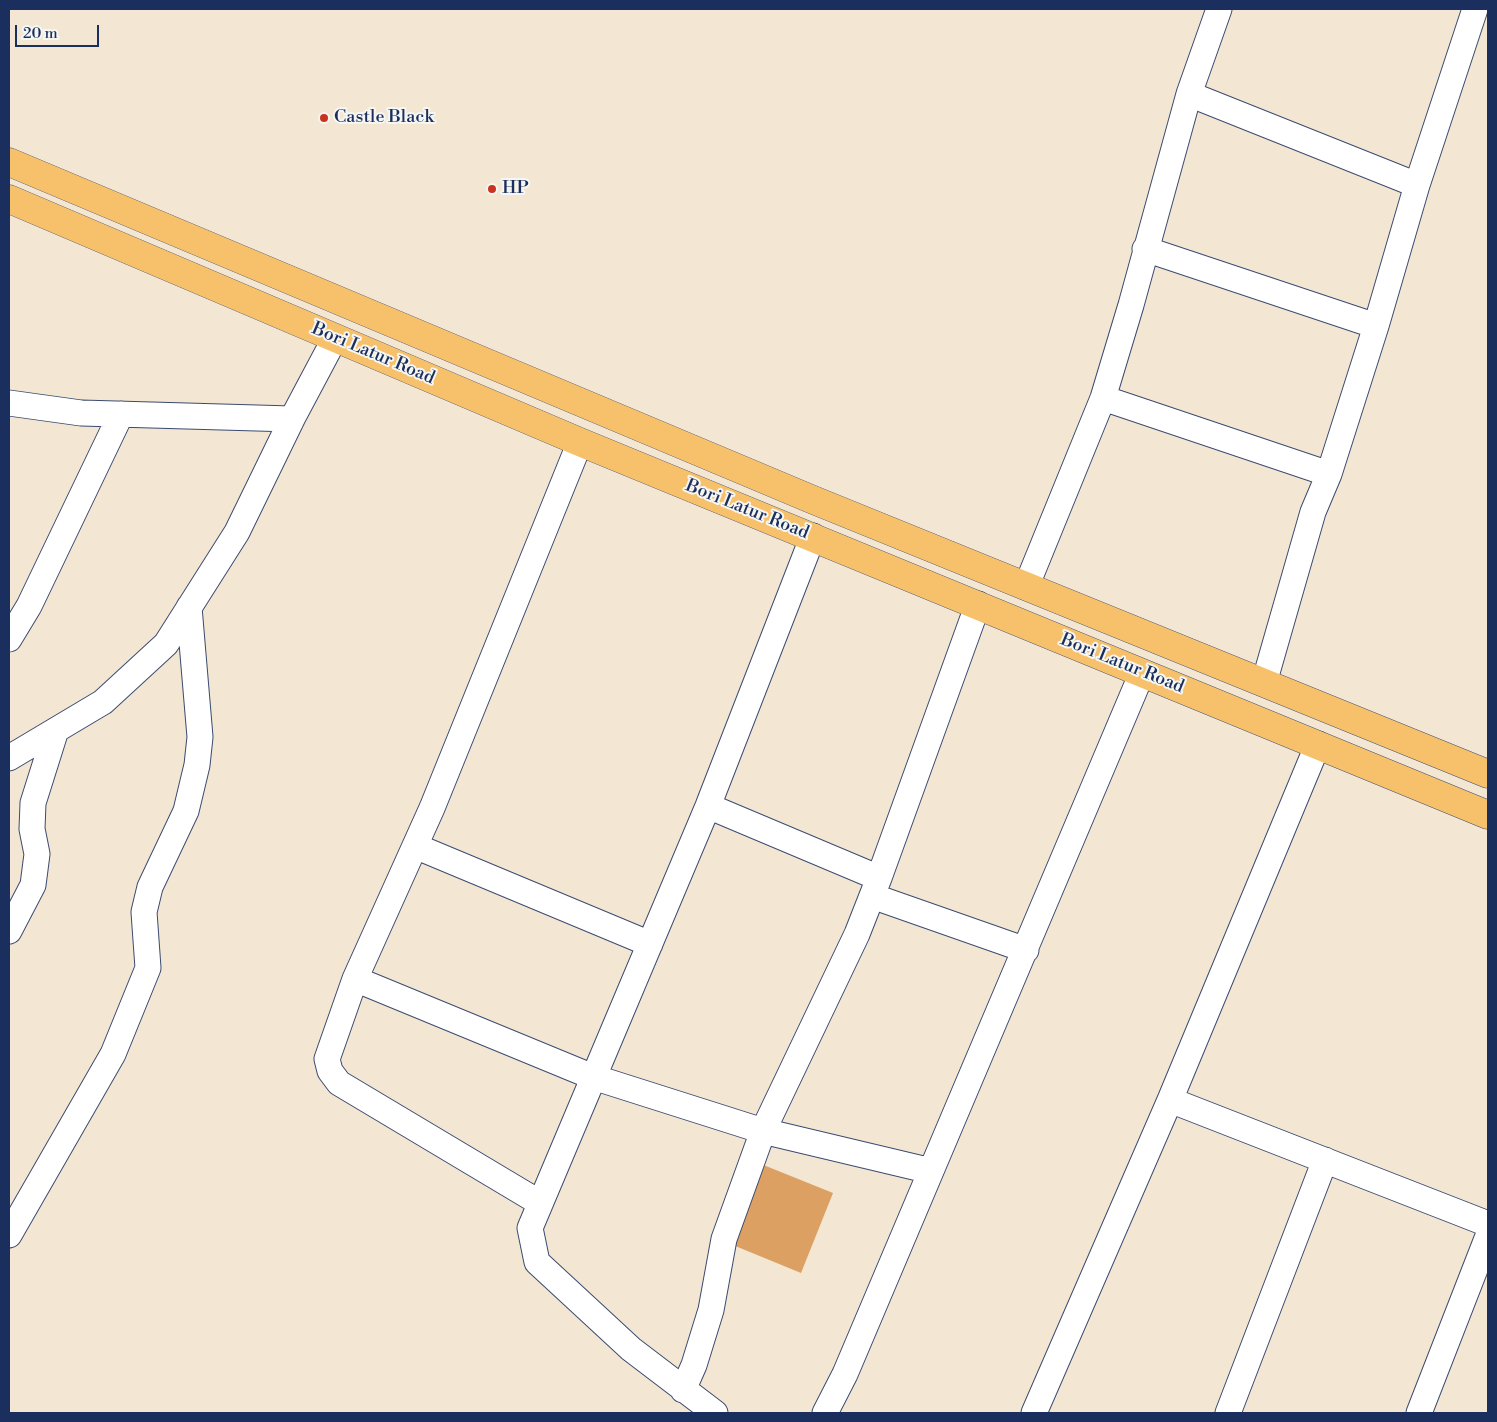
<!DOCTYPE html>
<style>
body{margin:0}
#map{position:relative;width:1497px;height:1422px;overflow:hidden;background:#f3e7d3;font-family:"Libre Bodoni",serif}
canvas{display:block}
.frame{position:absolute;inset:0;border:10px solid #1b2f5e;pointer-events:none}
.scale{position:absolute;left:15px;top:25px;width:84px;height:22px;box-sizing:border-box;border:2px solid #1b2f5e;border-top:0;padding-left:6px;font-size:15px;line-height:18px;white-space:nowrap;color:#1b2f5e;-webkit-text-stroke:4px #f6f6f2;paint-order:stroke}
</style>
<div id="map">
<canvas width="1497" height="1422"></canvas>
<div class="frame"></div>
<div class="scale">20 m</div>
</div>
<script>
const ctx = document.querySelector('canvas').getContext('2d');
ctx.lineJoin = 'round';
function fillPath(path, color) {
  ctx.fillStyle = color;
  ctx.fill(path, 'evenodd');
}
function poly(rows) {
  const path = new Path2D();
  for (const r of rows) {
    path.moveTo(r[0], r[1]);
    for (let i = 2; i < r.length; i += 2) path.lineTo(r[i], r[i + 1]);
  }
  return path;
}
function strokePath(path, color, width, dash) {
  ctx.strokeStyle = color;
  ctx.lineWidth = width;
  ctx.lineCap = dash ? 'butt' : 'round';
  ctx.setLineDash(dash || []);
  ctx.stroke(path);
}
function label(font, color, halo, rows, align = 'center') {
  ctx.font = font + ' "Libre Bodoni",serif';
  ctx.lineWidth = 4;
  ctx.setLineDash([]);
  ctx.textBaseline = 'middle';
  ctx.strokeStyle = halo;
  ctx.fillStyle = color;
  for (const [text, x, y, turn = 0] of rows) {
    ctx.save();
    ctx.translate(x, y);
    ctx.rotate((+turn || 0) * Math.PI / 180);
    ctx.textAlign = isNaN(turn) ? turn : align;
    if (halo) ctx.strokeText(text, 0, 0);
    ctx.fillText(text, 0, 0);
    ctx.restore();
  }
}
fillPath(poly([
 [761,1164,833,1193,801,1273,728,1243]
]), '#dca062');
const street = poly([
 [1189,94,1417,185],
 [1145,249,1376,326],
 [1103,398,1329,474],
 [9,403,81,413,292,419],
 [1026,587,1103,398,1131,305,1189,94,1219,9],
 [9,639,29,606,121,414],
 [1264,683,1313,512,1329,474,1376,326,1417,185,1475,9],
 [1318,744,1170,1100,1488,1224],
 [9,758,103,702,166,644,237,532,292,419,335,338],
 [708,806,879,878,978,604],
 [415,846,650,944],
 [872,896,1026,950],
 [9,931,33,885,37,854,32,829,33,803,56,730],
 [355,979,593,1077,763,1131,931,1171],
 [540,1203,339,1083,330,1071,327,1059,355,979,432,808,580,442],
 [9,1235,113,1054,148,968,144,912,150,887,186,811,197,765,200,737,189,607],
 [683,1390,694,1365,711,1310,724,1239,763,1131,857,934,879,878],
 [715,1413,631,1349,537,1262,530,1228,708,806,813,536],
 [825,1413,845,1374,1142,673],
 [1034,1413,1170,1100],
 [1228,1413,1325,1160],
 [1419,1413,1488,1236]
]);
const primary = poly([
 [9,162,811,499,1488,774],
 [9,199,580,442,1488,815]
]);
strokePath(street, '#3b4b70', 27);
strokePath(primary, '#3b4b70', 29);
strokePath(street, '#fff', 25);
strokePath(primary, '#f7c06b', 28);
for (const [x, y, r, color] of [
 [324,118,5,"#c8321e"],
 [492,189,5,"#c8321e"]
]) {
  const dot = new Path2D();
  dot.arc(x, y, r, 0, 2 * Math.PI);
  ctx.fillStyle = color;
  ctx.fill(dot);
  strokePath(dot, '#f6f6f2', 2);
}
label('18px', '#1b2f5e', '#f6f6f2', [
 ["Castle Black",334,118],
 ["HP",502,189]
], 'left');
label('18px', '#1b2f5e', '#f6f6f2', [
 ["Bori Latur Road",373,354,23],
 ["Bori Latur Road",747,510,22],
 ["Bori Latur Road",1122,664,22]
]);
</script>
